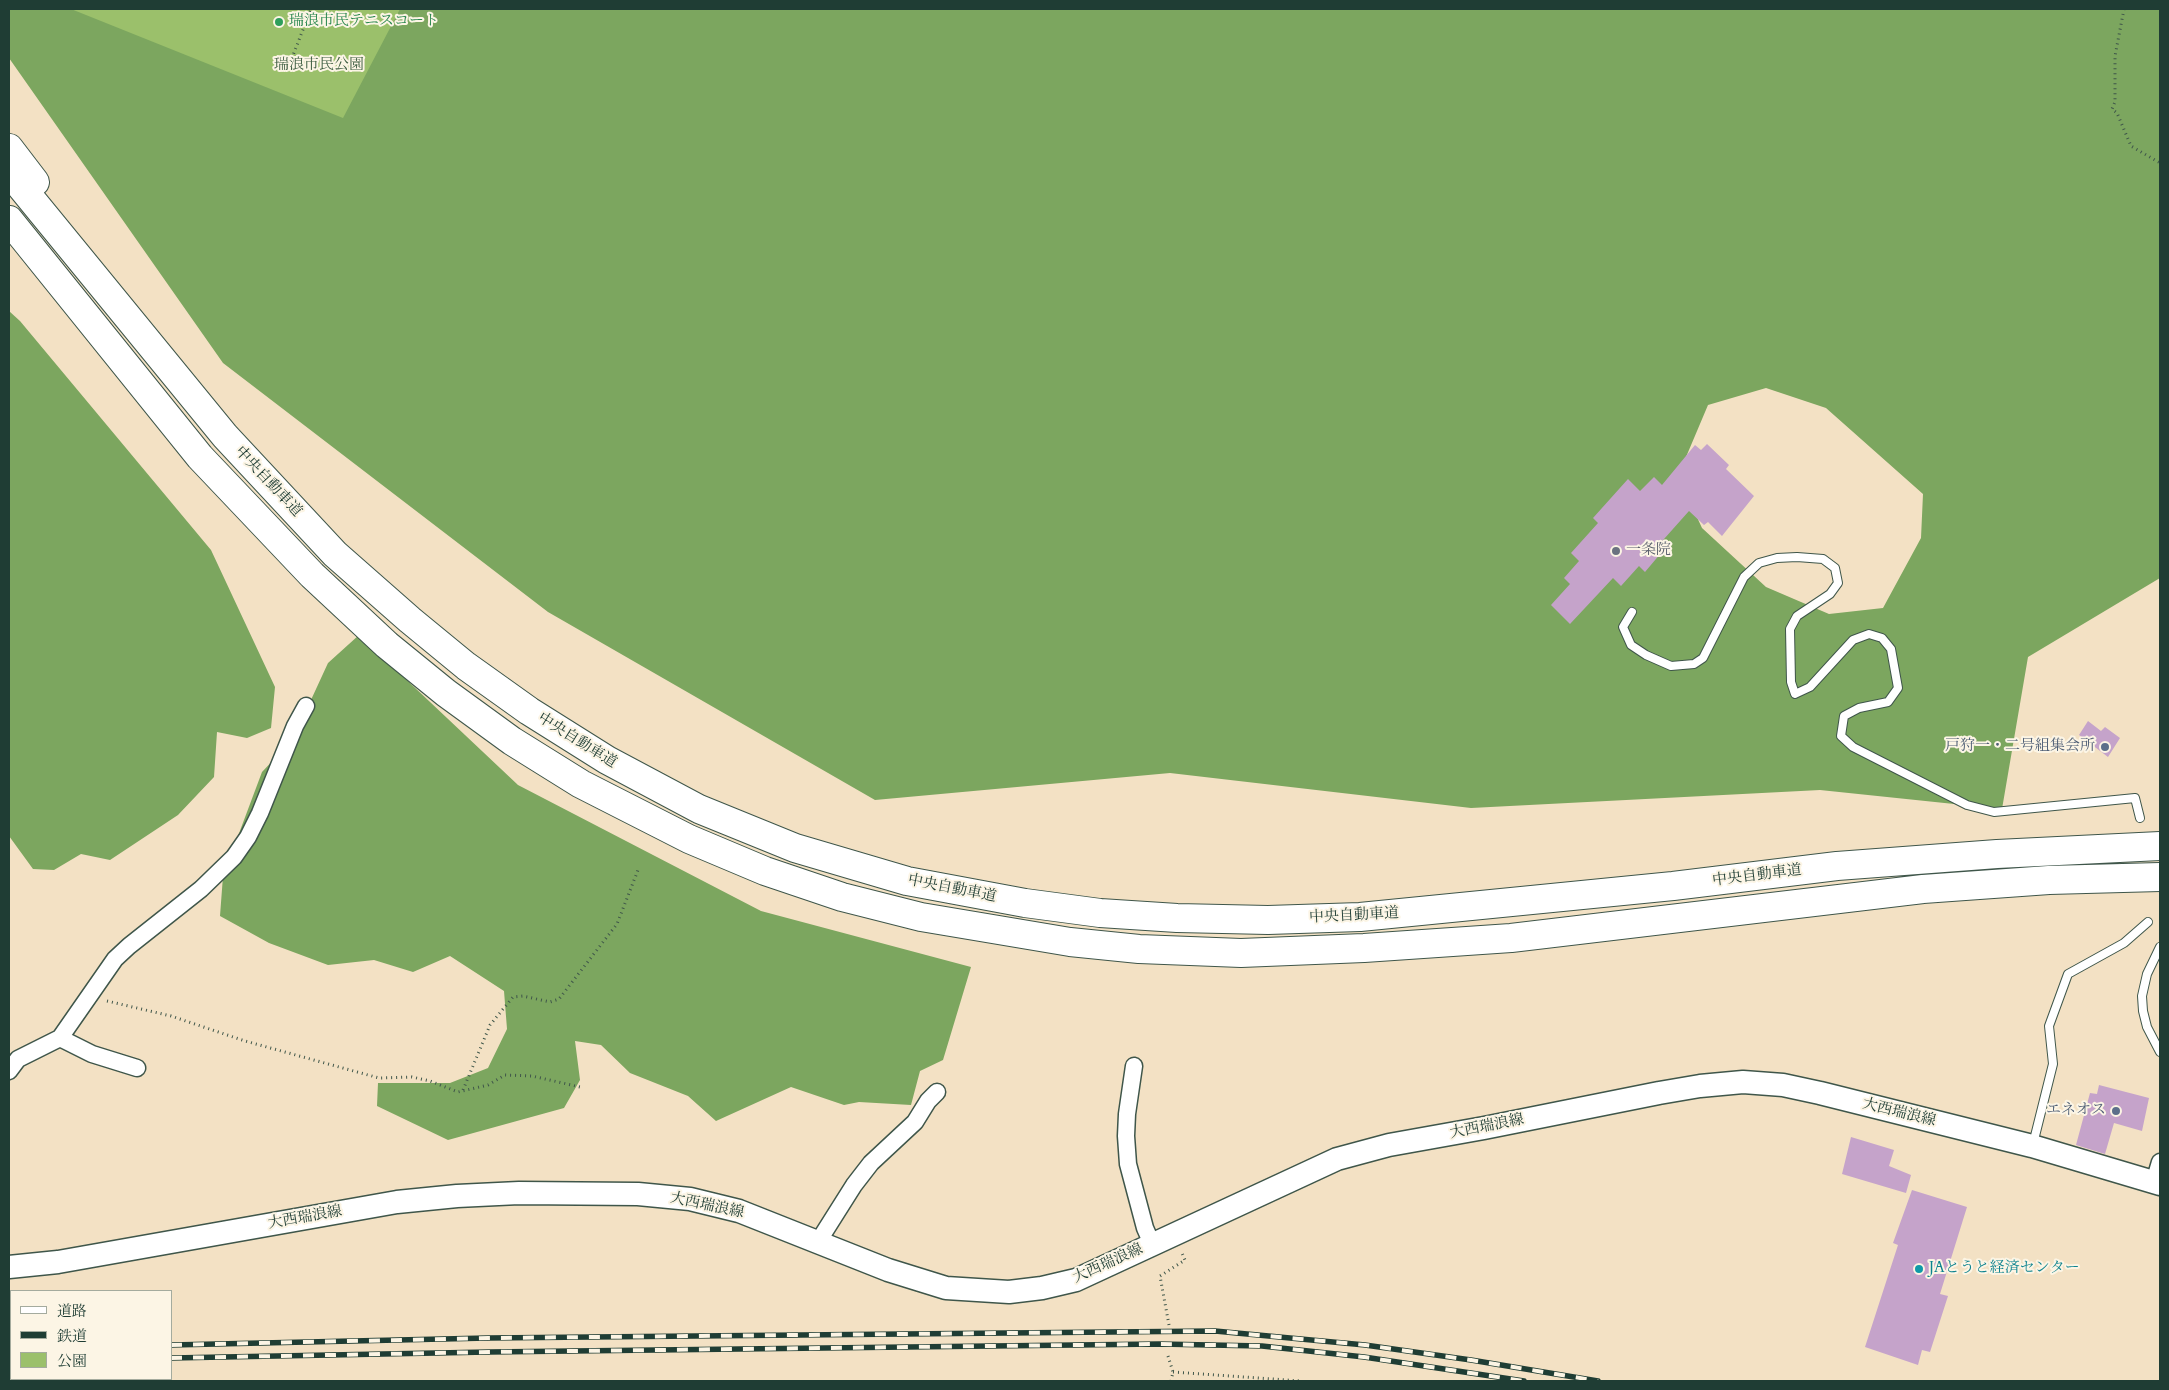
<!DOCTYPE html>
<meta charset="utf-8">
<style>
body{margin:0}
#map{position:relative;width:2169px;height:1390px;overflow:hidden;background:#f3e1c4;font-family:Cardo,"Noto Serif JP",serif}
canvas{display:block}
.frame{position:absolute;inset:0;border:10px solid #1f3d34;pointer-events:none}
.legend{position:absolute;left:10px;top:1290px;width:162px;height:90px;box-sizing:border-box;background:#fcf5e5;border:1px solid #a4ab9e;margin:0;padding:6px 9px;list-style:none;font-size:15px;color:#1f3d34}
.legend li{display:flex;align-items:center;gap:10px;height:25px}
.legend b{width:25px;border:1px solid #a4ab9e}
</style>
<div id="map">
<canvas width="2169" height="1390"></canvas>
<div class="frame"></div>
<ul class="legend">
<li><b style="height:6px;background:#fff"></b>道路</li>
<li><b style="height:6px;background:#1f3d34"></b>鉄道</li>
<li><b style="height:14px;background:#9bc06b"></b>公園</li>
</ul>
</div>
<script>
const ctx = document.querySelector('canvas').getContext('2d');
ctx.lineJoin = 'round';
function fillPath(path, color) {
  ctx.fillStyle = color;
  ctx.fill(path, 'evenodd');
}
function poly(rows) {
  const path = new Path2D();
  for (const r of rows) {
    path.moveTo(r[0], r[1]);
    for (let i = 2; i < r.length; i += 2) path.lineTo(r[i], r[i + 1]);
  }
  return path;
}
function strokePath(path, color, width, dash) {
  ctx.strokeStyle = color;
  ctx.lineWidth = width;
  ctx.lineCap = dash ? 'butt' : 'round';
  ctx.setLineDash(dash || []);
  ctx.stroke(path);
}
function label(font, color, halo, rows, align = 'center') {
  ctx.font = font + ' Cardo,"Noto Serif JP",serif';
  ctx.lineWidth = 4;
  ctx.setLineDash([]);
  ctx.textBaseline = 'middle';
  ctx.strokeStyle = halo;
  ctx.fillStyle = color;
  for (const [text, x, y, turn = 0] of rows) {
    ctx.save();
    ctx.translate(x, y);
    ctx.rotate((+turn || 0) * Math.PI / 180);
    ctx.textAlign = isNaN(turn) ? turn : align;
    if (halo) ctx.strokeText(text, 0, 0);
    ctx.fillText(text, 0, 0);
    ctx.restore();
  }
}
fillPath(poly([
 [9,9,408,9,351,138]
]), '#9bc06b');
fillPath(poly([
 [9,9,71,9,343,118,400,9,2160,9,2160,578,2028,657,2002,809,1820,790,1471,808,1170,773,875,800,548,612,223,363,9,58],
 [1766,388,1826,408,1923,494,1921,538,1883,608,1829,614,1766,587,1702,528,1678,476,1708,405],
 [9,311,20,321,211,550,275,687,271,728,247,738,217,732,214,777,178,815,110,860,81,854,54,870,33,869,9,836],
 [359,635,518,785,761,911,971,967,943,1060,920,1071,911,1105,859,1102,844,1105,791,1087,716,1121,688,1096,630,1073,601,1045,575,1041,580,1080,564,1108,448,1140,377,1106,378,1083,450,1083,488,1068,507,1029,504,991,450,956,413,972,374,960,328,965,269,943,220,916,223,876,262,772,293,739,328,663]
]), '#7ca65f');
fillPath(poly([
 [1707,444,1729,465,1726,469,1754,496,1722,536,1708,522,1704,525,1689,511,1656,548,1661,553,1645,572,1639,566,1621,586,1613,578,1570,624,1551,605,1570,584,1564,578,1579,561,1571,553,1598,523,1593,518,1628,479,1640,491,1654,477,1662,485,1695,445,1701,450],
 [2088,721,2101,731,2105,727,2120,738,2108,757,2079,735],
 [2099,1085,2149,1098,2142,1131,2114,1123,2105,1154,2076,1145,2090,1093,2097,1094],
 [1851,1137,1894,1150,1889,1166,1911,1175,1906,1193,1842,1174],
 [1912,1190,1967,1207,1940,1294,1948,1296,1930,1352,1922,1350,1918,1365,1865,1347,1898,1245,1893,1243]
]), '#c5a3ca');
const lane = poly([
 [1632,612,1623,627,1631,645,1646,655,1671,666,1694,664,1703,658,1744,577,1759,563,1777,558,1797,557,1823,559,1835,568,1838,583,1830,594,1797,616,1790,629,1791,682,1795,694,1810,687,1853,640,1869,634,1882,638,1891,649,1898,688,1888,702,1859,708,1844,716,1841,736,1853,747,1967,805,1994,812,2135,798,2140,818],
 [2160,947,2147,974,2142,996,2143,1011,2147,1027,2160,1052],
 [2033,1144,2053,1064,2049,1026,2068,974,2124,943,2148,922]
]);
const street = poly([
 [60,1038,92,1054,137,1068],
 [1134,1066,1127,1114,1126,1136,1128,1164,1145,1228,1152,1244],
 [9,1071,18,1059,60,1038,115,959,129,946,201,889,234,857,248,837,260,813,295,726,306,706],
 [2154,1182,2160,1162],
 [818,1242,854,1185,871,1163,915,1122,928,1101,937,1092]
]);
const secondary = poly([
 [9,1267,58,1262,397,1202,457,1196,519,1193,638,1194,690,1199,739,1211,888,1270,946,1288,1009,1292,1042,1288,1076,1280,1337,1159,1389,1145,1484,1128,1659,1093,1700,1086,1743,1082,1783,1085,1820,1093,2032,1146,2160,1184]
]);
const highway = poly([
 [9,148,35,182],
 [9,172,225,436,335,554,410,620,466,666,529,711,607,760,699,809,795,848,907,881,1025,903,1100,913,1177,918,1268,920,1360,917,1673,886,1837,866,1997,854,2160,846],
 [9,220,200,457,312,575,387,645,446,693,512,741,581,784,689,839,765,871,842,897,921,917,1070,942,1139,949,1241,953,1364,948,1511,938,1923,889,2049,880,2160,877]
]);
strokePath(lane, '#3f564a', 10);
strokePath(street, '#3f564a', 19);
strokePath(secondary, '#3f564a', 25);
strokePath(highway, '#3f564a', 30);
strokePath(poly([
 [2124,9,2115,56,2115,102,2112,109,2117,113,2131,146,2160,163],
 [290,63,311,9],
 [107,1001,171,1016,245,1041,379,1078,412,1077,430,1081,458,1092,488,1085,505,1075,532,1076,580,1087],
 [463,1090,490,1025,513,997,523,996,550,1002,559,999,617,924,638,870],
 [1169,1325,1160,1276,1185,1260,1182,1253],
 [1168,1356,1173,1372,1171,1381],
 [1173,1372,1301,1381]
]), '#3f564a', 3, [1, 4]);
strokePath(lane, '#fff', 8);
strokePath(street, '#fff', 16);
strokePath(secondary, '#fff', 22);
strokePath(highway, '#fff', 28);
const rail = poly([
 [171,1345,488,1338,1215,1331,1365,1345,1471,1360,1598,1381],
 [9,1347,11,1347],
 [171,1358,489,1352,1159,1344,1262,1346,1364,1357,1524,1381],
 [9,1360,11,1360]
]);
strokePath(rail, '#1f3d34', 5.5);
strokePath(rail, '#fcf5e5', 4, [11]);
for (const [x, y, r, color] of [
 [279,22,5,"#2e9e5b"],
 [1616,551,5,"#6b7280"],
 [2105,747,5,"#5c6f8a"],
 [2116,1111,5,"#5c6f8a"],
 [1919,1269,5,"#0f9aa8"]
]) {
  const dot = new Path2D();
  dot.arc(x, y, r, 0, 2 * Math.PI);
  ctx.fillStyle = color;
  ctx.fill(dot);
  strokePath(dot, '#fcf5e5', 2);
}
label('15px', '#27864d', '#fcf5e5', [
 ["瑞浪市民テニスコート",289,22]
], 'left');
label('15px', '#3e5e42', '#fcf5e5', [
 ["瑞浪市民公園",319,66]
]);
label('15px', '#1f3d34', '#fcf5e5', [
 ["中央自動車道",268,482,47],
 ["中央自動車道",577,741,32],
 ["中央自動車道",1757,876,-7],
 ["中央自動車道",952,889,11],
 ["中央自動車道",1354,916,-3],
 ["大西瑞浪線",1899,1113,14],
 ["大西瑞浪線",1487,1127,-11],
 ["大西瑞浪線",707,1206,12],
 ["大西瑞浪線",305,1218,-10],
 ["大西瑞浪線",1108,1264,-24]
]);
label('15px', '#5b616d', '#fcf5e5', [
 ["一条院",1626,551]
], 'left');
label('15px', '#4e5e75', '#fcf5e5', [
 ["戸狩一・二号組集会所",2095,747],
 ["エネオス",2106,1111]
], 'right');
label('15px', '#0d838f', '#fcf5e5', [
 ["JAとうと経済センター",1929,1269]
], 'left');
</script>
